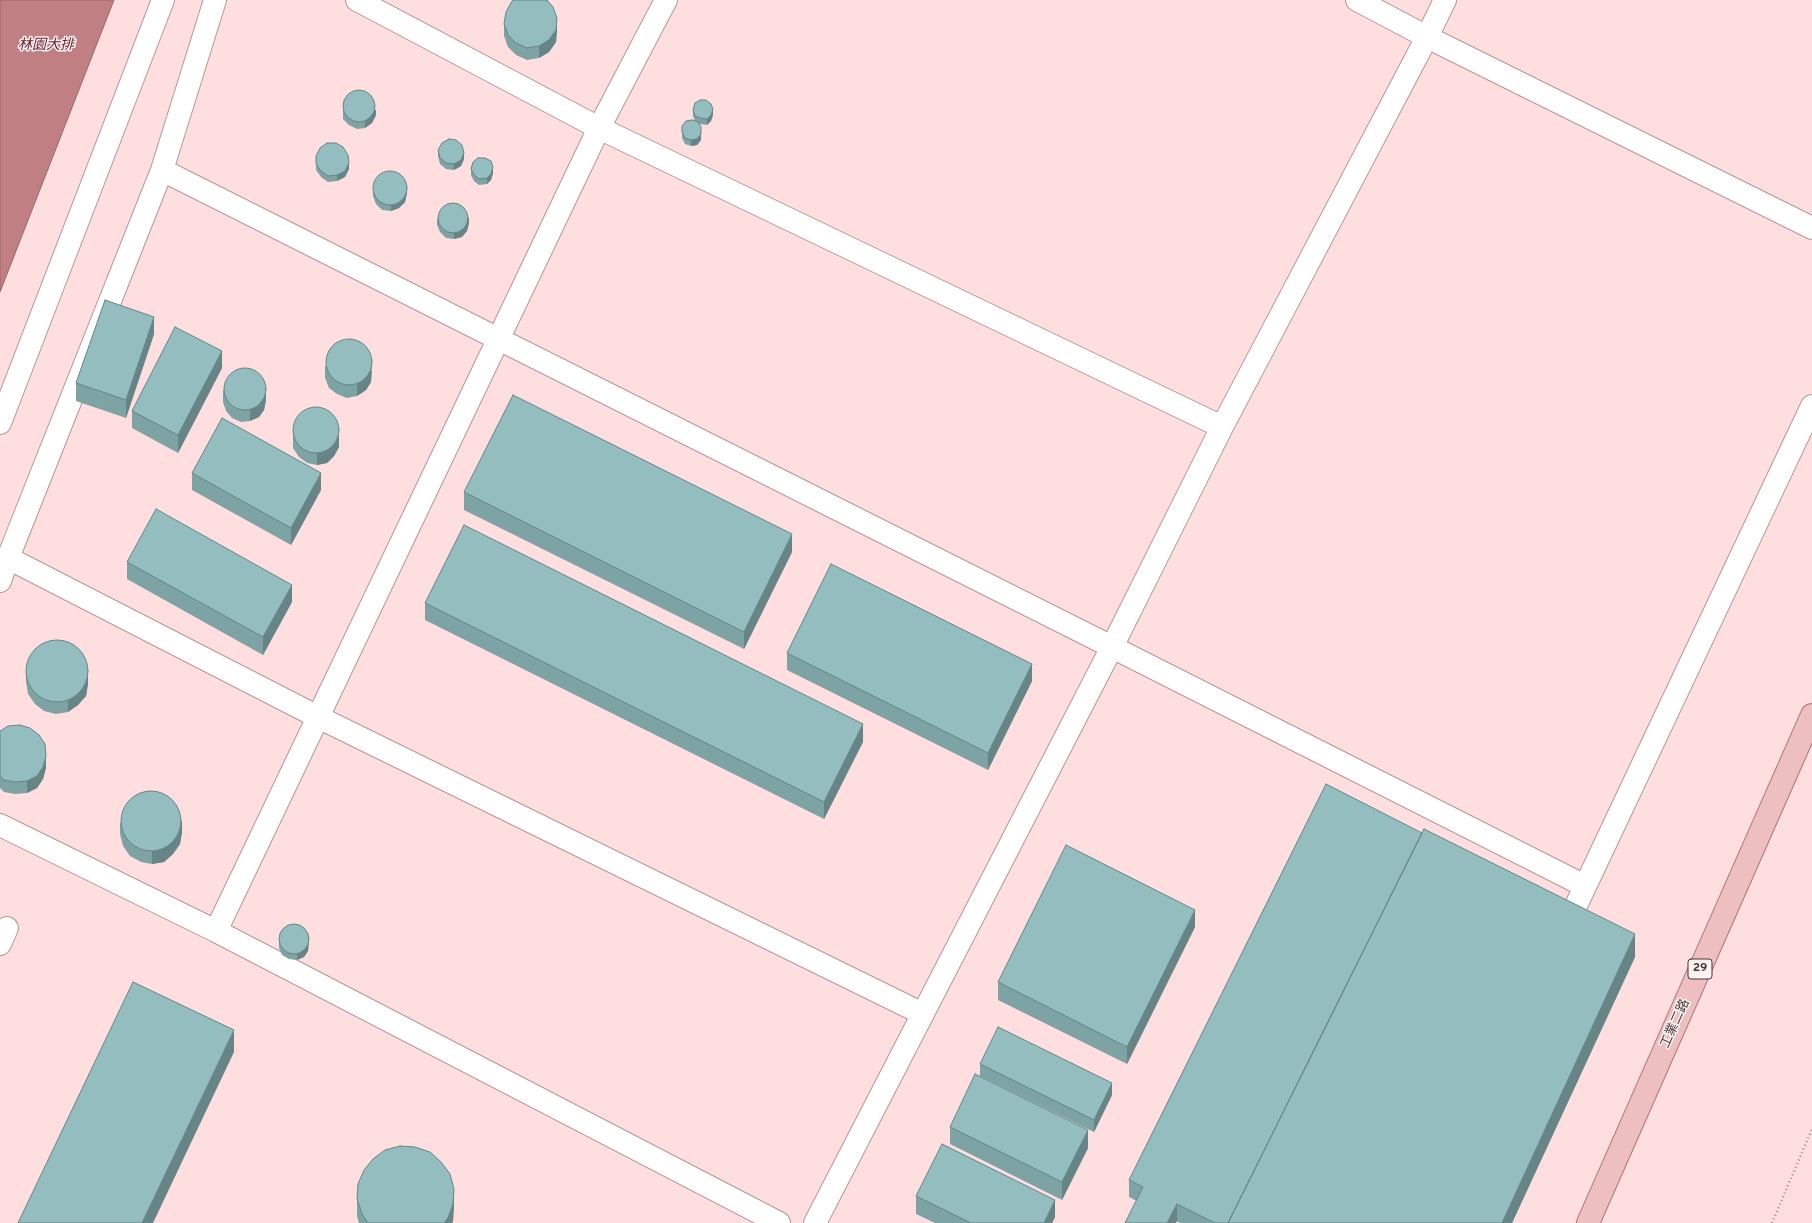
<!DOCTYPE html>
<meta charset="utf-8">
<style>
body{margin:0}
canvas{display:block;background:#ffdedf}
</style>
<canvas width="1812" height="1223"></canvas>
<script>
const ctx = document.querySelector('canvas').getContext('2d');
ctx.lineJoin = 'round';
function fillPath(path, color) {
  ctx.fillStyle = color;
  ctx.fill(path, 'evenodd');
}
function poly(rows) {
  const path = new Path2D();
  for (const r of rows) {
    if (r.length === 3) {
      path.moveTo(r[0] + r[2], r[1]);
      path.arc(r[0], r[1], r[2], 0, 2 * Math.PI);
      continue;
    }
    path.moveTo(r[0], r[1]);
    for (let i = 2; i < r.length; i += 2) path.lineTo(r[i], r[i + 1]);
  }
  return path;
}
function strokePath(path, color, width, dash) {
  ctx.strokeStyle = color;
  ctx.lineWidth = width;
  ctx.lineCap = dash ? 'butt' : 'round';
  ctx.setLineDash(dash || []);
  ctx.stroke(path);
}
function label(font, color, halo, rows, align = 'center') {
  ctx.font = font + ' Overpass,"Noto Sans TC",sans-serif';
  ctx.lineWidth = 3;
  ctx.setLineDash([]);
  ctx.textBaseline = 'middle';
  ctx.strokeStyle = halo;
  ctx.fillStyle = color;
  for (const [text, x, y, turn = 0] of rows) {
    ctx.save();
    ctx.translate(x, y);
    ctx.rotate((+turn || 0) * Math.PI / 180);
    ctx.textAlign = isNaN(turn) ? turn : align;
    if (halo) ctx.strokeText(text, 0, 0);
    ctx.fillText(text, 0, 0);
    ctx.restore();
  }
}
const water = poly([
 [0,0,114,0,0,292,0,0]
]);
fillPath(water, '#c07f82');
strokePath(water, '#9b696b', 1);
const minor = poly([
 [357,0,599,128,1222,427],
 [1357,0,1427,37,1812,228],
 [162,170,1112,647,1585,886],
 [0,423,163,0],
 [8,558,318,717,923,1014],
 [0,581,8,558,162,170,215,0],
 [0,825,216,931,779,1223],
 [216,931,599,128,666,0],
 [1564,931,1812,406],
 [0,944,7,928],
 [815,1223,1112,647,1222,427,1427,37,1445,0]
]);
const major = poly([
 [1588,1223,1812,715]
]);
strokePath(minor, '#ba9596', 24);
strokePath(major, '#ab7376', 24);
strokePath(poly([
 [1772,1223,1812,1129]
]), '#a68d8e', 2.5, [1, 3]);
strokePath(minor, '#fff', 22);
strokePath(major, '#eebfc1', 22);
fillPath(poly([
 [504,24,557,30,556,42,549,52,539,58,527,60,516,55,508,47,504,36],
 [343,104,376,115,372,123,365,128,357,129,349,125,343,119],
 [693,110,713,115,711,121,707,125,700,124,699,124,701,133,701,140,697,145,691,146,685,144,682,138,682,126,695,121,693,116],
 [438,150,464,159,461,166,454,170,446,169,440,164,438,156],
 [316,156,349,169,345,177,337,181,328,182,321,177,316,170],
 [471,169,493,173,491,180,487,184,479,185,474,181,471,175],
 [373,190,407,193,405,202,399,208,391,211,382,210,376,204,373,196],
 [437,219,469,223,467,231,462,237,454,239,446,238,440,232,437,225],
 [154,334,126,418,76,401,76,383],
 [325,366,372,371,371,382,366,390,357,396,347,398,337,394,329,388,325,378],
 [222,368,178,453,132,428,132,411],
 [223,390,266,400,264,410,259,417,250,421,241,422,232,418,226,411,223,402],
 [293,426,339,447,334,456,327,463,317,465,307,463,299,457,293,448],
 [192,473,321,490,291,545,192,490],
 [464,492,792,552,744,649,464,510],
 [127,562,292,602,263,655,127,579],
 [425,603,863,742,824,819,425,620],
 [787,653,1032,681,988,770,787,670],
 [26,670,88,684,86,696,78,705,68,712,56,714,44,711,35,704,28,694,26,682],
 [0,731,46,768,43,779,37,788,27,793,15,794,4,792,0,788],
 [120,823,182,832,180,844,173,854,164,862,152,864,141,862,130,856,123,846,120,834],
 [1195,927,1127,1064,998,1000,998,982],
 [279,942,309,943,308,951,304,957,297,960,289,959,282,955,279,948],
 [1635,957,1512,1223,1180,1223,1129,1197,1129,1180],
 [980,1064,1112,1095,1094,1132,980,1076],
 [950,1127,1088,1148,1062,1200,950,1144],
 [916,1196,1055,1217,1052,1223,935,1223,916,1214],
 [357,1199,454,1206,453,1221,452,1223,359,1223,357,1216]
]), '#7ea3a4');
fillPath(poly([
 [557,18,557,30,556,42,549,52,539,58,539,46],
 [376,109,376,115,372,123,365,128,365,122],
 [713,109,713,115,711,121,707,125,707,119],
 [701,127,701,140,697,145,691,146,691,140],
 [464,153,464,159,461,166,454,170,454,164],
 [349,163,349,169,345,177,337,181,337,175],
 [493,167,493,173,491,180,487,184,487,178],
 [407,187,407,193,405,202,399,208,391,211,391,205],
 [469,217,469,223,467,231,462,237,454,239,454,233],
 [154,317,154,334,126,418,126,400],
 [222,351,222,368,178,453,178,435],
 [372,359,371,382,366,390,357,396,357,384],
 [266,388,266,400,264,410,259,417,250,421,250,409],
 [339,435,339,447,334,456,327,463,317,465,317,453],
 [321,473,321,490,291,545,291,528],
 [792,534,792,552,744,649,744,632],
 [292,585,292,602,263,655,263,637],
 [1032,664,1032,681,988,770,988,753],
 [88,672,88,684,86,696,78,705,68,712,68,700],
 [863,724,863,742,824,819,824,802],
 [46,756,46,768,43,779,37,788,27,793,27,781],
 [182,820,182,832,180,844,173,854,164,862,152,864,152,852],
 [1195,910,1195,927,1127,1064,1127,1047],
 [1635,934,1635,957,1512,1223,1502,1223],
 [309,937,308,951,304,957,297,960,297,954],
 [234,1030,234,1052,153,1223,142,1223],
 [1112,1083,1112,1095,1094,1132,1094,1120],
 [1088,1130,1088,1148,1062,1200,1062,1182],
 [454,1189,454,1206,453,1221,452,1223,444,1223],
 [1055,1200,1055,1217,1052,1223,1044,1223],
 [1177,1204,1177,1221,1176,1223,1167,1223]
]), '#678486');
const building = poly([
 [514,0,547,0,553,7,557,18,556,30,549,40,539,46,527,48,516,43,508,35,504,24,506,12,512,1,514,0],
 [359,106,16],
 [700,100,706,100,711,104,713,109,711,115,707,119,700,118,695,116,693,110,695,103,700,100],
 [692,120,698,122,701,127,701,134,697,139,691,140,685,138,682,132,682,126,686,121,692,120],
 [449,139,456,140,462,145,464,153,461,160,454,164,446,163,440,158,438,150,442,143,449,139],
 [327,143,336,143,343,147,348,155,349,163,345,171,337,175,328,176,321,171,316,164,316,156,320,148,327,143],
 [478,158,485,158,491,161,493,167,491,174,487,178,479,179,474,175,471,169,473,162,478,158],
 [390,188,17],
 [453,218,15],
 [105,300,154,317,126,400,76,383,105,300],
 [175,327,222,351,178,435,132,411,175,327],
 [349,362,23],
 [245,389,21],
 [513,395,792,534,744,632,464,492,513,395],
 [316,430,23],
 [222,418,321,473,291,528,192,473,222,418],
 [156,509,292,585,263,637,127,562,156,509],
 [464,525,863,724,824,802,425,603,464,525],
 [831,564,1032,664,988,753,787,653,831,564],
 [57,671,31],
 [20,725,30,728,39,735,45,744,46,756,43,767,37,776,27,781,15,782,4,780,0,776,0,731,8,726,20,725],
 [1326,784,1422,833,1228,1223,1215,1223,1177,1204,1167,1223,1125,1223,1143,1187,1129,1180,1326,784],
 [151,821,30],
 [1424,829,1635,934,1502,1223,1228,1223,1424,829],
 [1066,845,1195,910,1127,1047,998,982,1066,845],
 [294,939,15],
 [133,982,234,1030,142,1223,18,1223,133,982],
 [998,1027,1112,1083,1094,1120,980,1064,998,1027],
 [975,1074,1088,1130,1062,1182,950,1127,975,1074],
 [942,1144,1055,1200,1044,1223,971,1223,916,1196,942,1144],
 [400,1146,415,1147,430,1152,441,1162,450,1174,454,1189,453,1204,448,1218,444,1223,368,1223,362,1214,357,1199,358,1184,364,1170,373,1159,385,1150,400,1146]
]);
fillPath(building, '#93bdbf');
strokePath(building, '#678486', 1);
for (const [x, y, w] of [
 [1700,969,24]
]) {
  const box = new Path2D();
  box.roundRect(x - w / 2, y - 10, w, 20, 3);
  ctx.fillStyle = '#fbf2f2';
  ctx.fill(box);
  strokePath(box, '#453536', 1);
}
label('bold 12px', '#453536', null, [
 ["29",1700,969]
]);
label('13px', '#453536', '#fbf2f2', [
 ["工業二路",1676,1024,-66]
]);
label('italic 14px', '#6a1c28', '#fbf2f2', [
 ["林園大排",46,46]
]);
</script>
